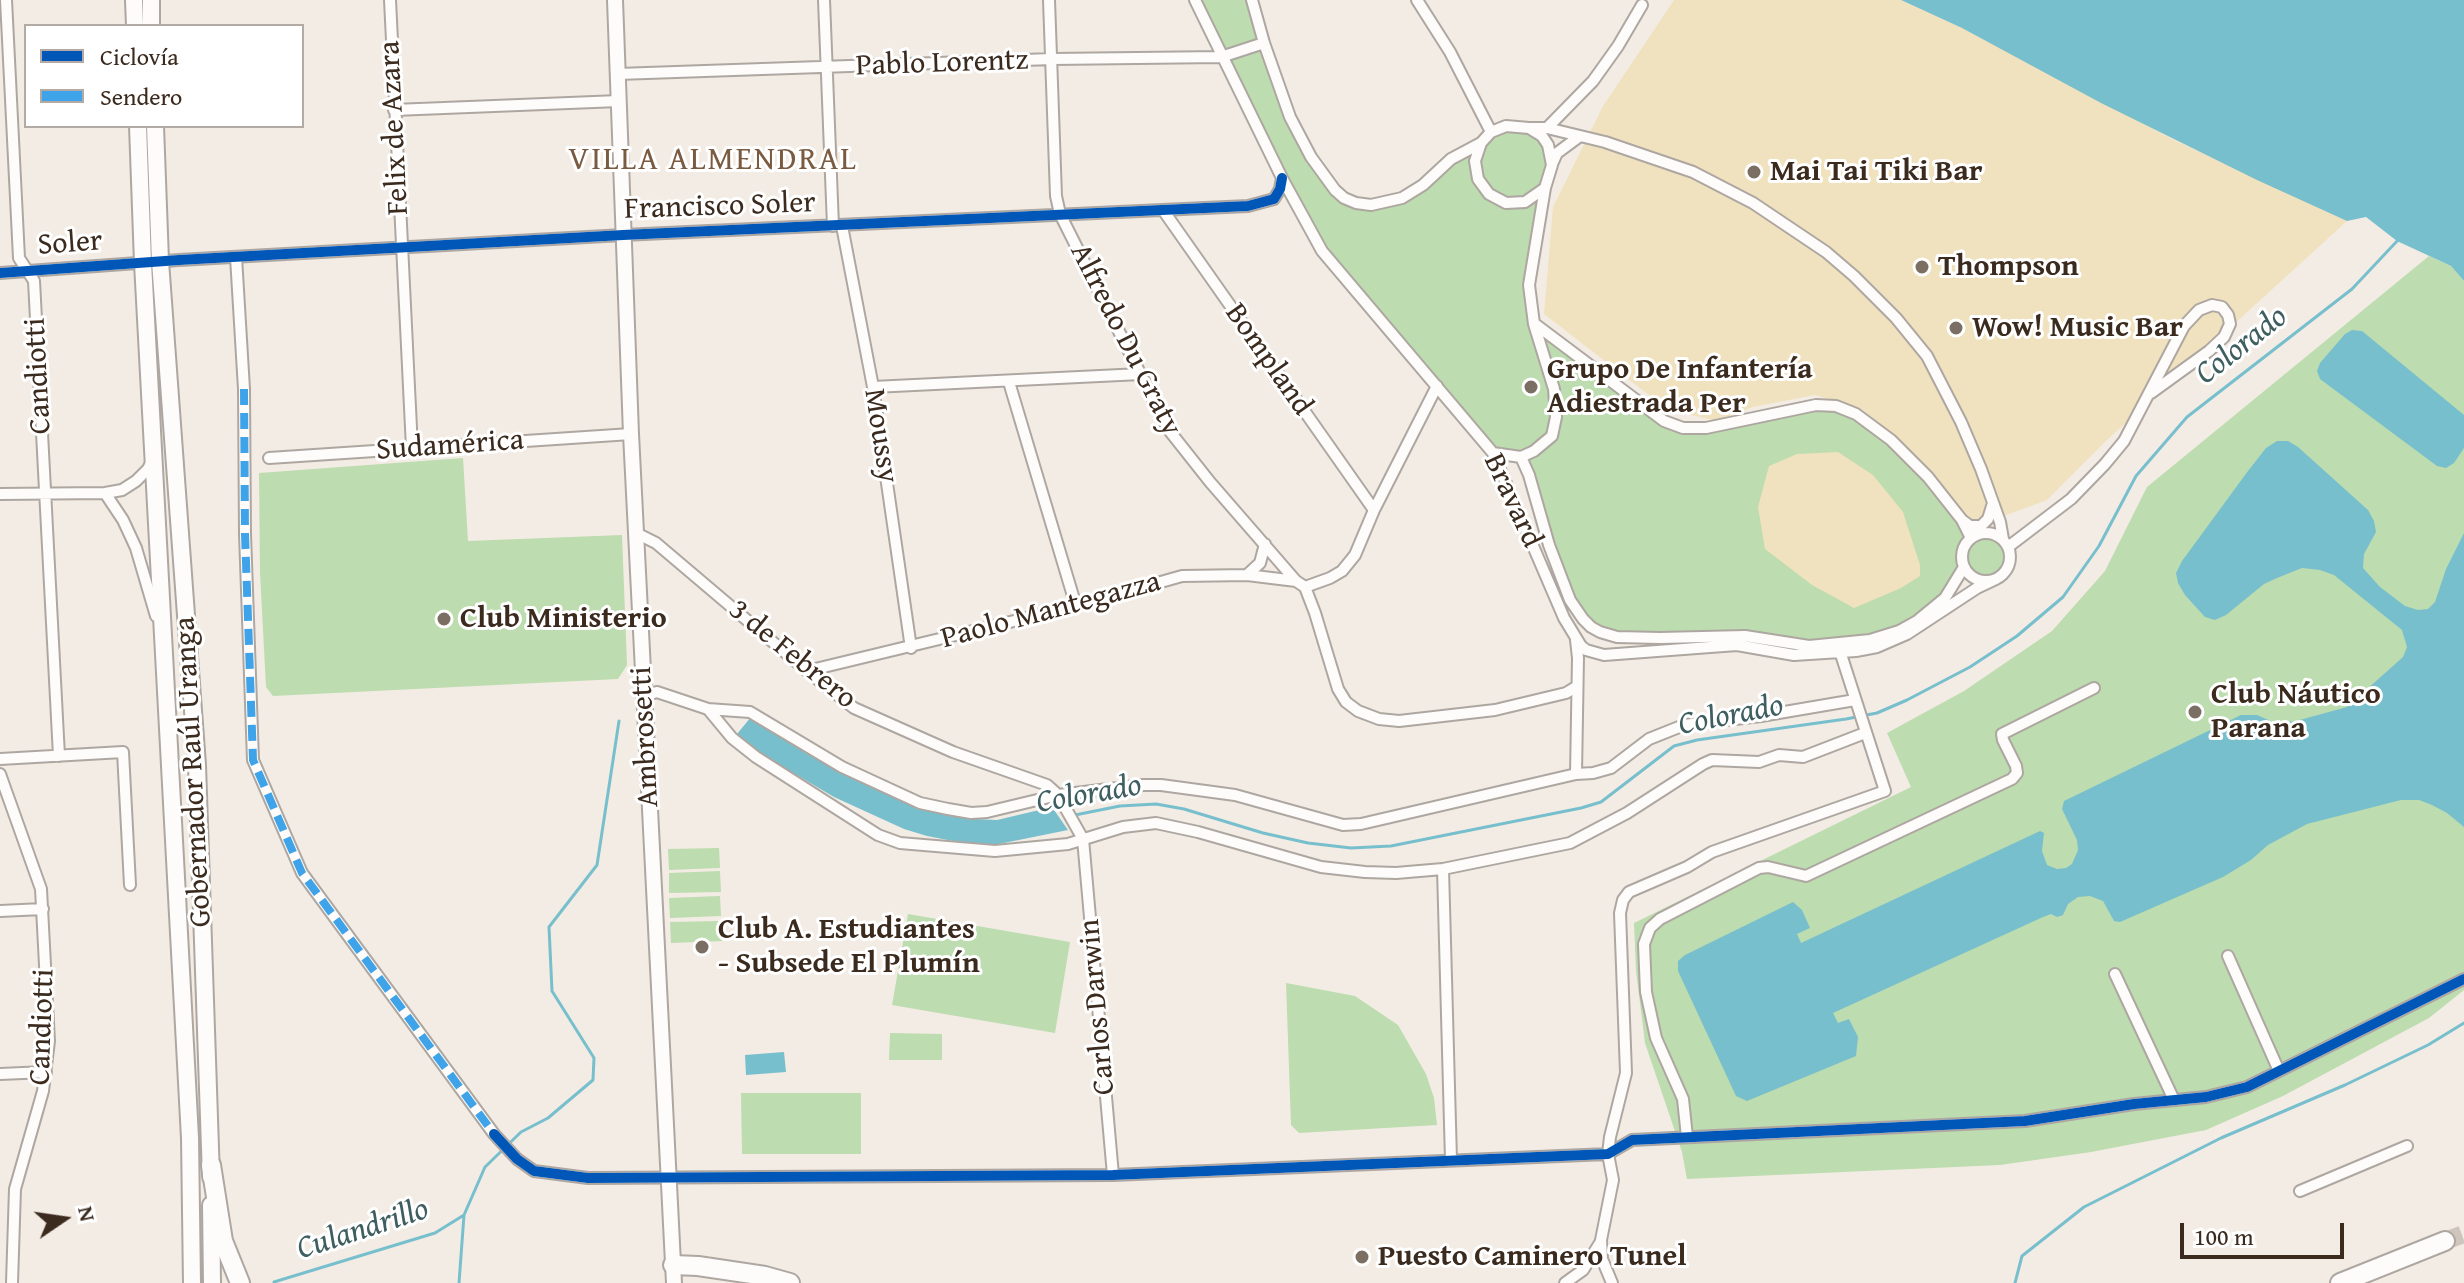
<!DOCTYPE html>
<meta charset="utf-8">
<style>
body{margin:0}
#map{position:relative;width:2464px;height:1283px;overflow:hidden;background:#f3ece4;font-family:"Gentium Book Plus",serif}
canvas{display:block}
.legend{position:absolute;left:24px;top:24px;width:280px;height:104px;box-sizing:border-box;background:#fff;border:2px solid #b1aaa5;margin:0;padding:10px 14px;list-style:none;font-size:24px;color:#3b2a1e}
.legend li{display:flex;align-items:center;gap:16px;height:40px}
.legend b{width:40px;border:2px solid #b1aaa5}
.north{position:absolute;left:24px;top:1179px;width:80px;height:80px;-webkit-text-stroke:6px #fff;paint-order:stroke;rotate:77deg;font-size:22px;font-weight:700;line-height:32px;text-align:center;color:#3b2a1e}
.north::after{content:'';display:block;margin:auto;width:28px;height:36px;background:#3b2a1e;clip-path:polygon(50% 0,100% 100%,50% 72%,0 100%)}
.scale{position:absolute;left:2180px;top:1223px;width:164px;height:36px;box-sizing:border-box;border:4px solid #3b2a1e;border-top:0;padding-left:10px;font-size:24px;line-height:28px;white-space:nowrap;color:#3b2a1e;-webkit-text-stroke:6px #fff;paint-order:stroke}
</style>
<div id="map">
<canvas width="2464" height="1283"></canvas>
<ul class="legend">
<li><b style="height:10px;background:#0057b8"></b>Ciclovía</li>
<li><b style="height:10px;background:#3fa3ea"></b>Sendero</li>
</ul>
<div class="north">N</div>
<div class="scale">100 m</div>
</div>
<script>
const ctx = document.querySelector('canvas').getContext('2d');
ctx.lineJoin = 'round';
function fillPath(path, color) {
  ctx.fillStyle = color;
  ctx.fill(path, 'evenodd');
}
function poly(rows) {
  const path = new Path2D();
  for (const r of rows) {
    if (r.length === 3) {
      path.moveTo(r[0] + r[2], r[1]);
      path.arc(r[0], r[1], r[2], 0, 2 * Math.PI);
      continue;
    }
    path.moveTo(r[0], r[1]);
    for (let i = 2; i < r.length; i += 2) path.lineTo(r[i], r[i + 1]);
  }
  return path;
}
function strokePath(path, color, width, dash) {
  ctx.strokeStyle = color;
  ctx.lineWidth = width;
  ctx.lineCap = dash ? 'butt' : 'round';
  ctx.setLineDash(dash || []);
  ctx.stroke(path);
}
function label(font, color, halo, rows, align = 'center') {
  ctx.font = font + ' "Gentium Book Plus",serif';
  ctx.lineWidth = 6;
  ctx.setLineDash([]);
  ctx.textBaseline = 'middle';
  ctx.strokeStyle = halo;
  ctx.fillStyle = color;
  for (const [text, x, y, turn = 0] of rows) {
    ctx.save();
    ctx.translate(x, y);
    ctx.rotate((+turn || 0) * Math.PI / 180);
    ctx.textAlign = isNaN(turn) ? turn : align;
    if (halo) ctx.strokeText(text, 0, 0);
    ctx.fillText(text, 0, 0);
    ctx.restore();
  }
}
fillPath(poly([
 [1195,0,1252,0,1279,89,1324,177,1356,203,1402,198,1491,132,1529,128,1552,155,1529,284,1534,324,1683,428,1836,406,1891,440,1975,535,1985,533,1994,534,2003,539,2008,547,2010,559,2006,571,1996,579,1987,581,1977,580,1969,575,1965,568,1945,598,1884,637,1783,643,1600,632,1570,600,1521,457,1493,453,1322,251],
 [2429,256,2451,266,2464,281,2464,990,2429,1018,2283,1096,2206,1130,2091,1152,2000,1165,1687,1179,1682,1152,1645,1043,1636,971,1634,923,1911,787,1887,733,1964,691,2052,631,2105,571,2147,487],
 [463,458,468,541,622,535,627,665,618,679,273,696,266,687,260,573,259,473],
 [719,848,720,868,669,870,668,849],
 [720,871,721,892,669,893,669,873],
 [720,896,721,916,670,918,669,898],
 [908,914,1070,942,1055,1033,892,1005],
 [721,921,722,941,671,943,670,922],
 [1286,983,1355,996,1398,1025,1426,1074,1434,1098,1437,1125,1299,1133,1291,1125],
 [890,1033,942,1034,942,1060,889,1060],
 [741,1093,861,1093,861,1154,742,1154]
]), '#bddcaf');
fillPath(poly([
 [1674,0,1901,0,1962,28,2172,139,2347,221,2107,440,2047,500,1982,524,1970,525,1920,462,1863,410,1815,395,1753,407,1716,421,1667,409,1544,314,1553,207,1603,106],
 [1838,452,1873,475,1903,512,1920,565,1920,576,1901,588,1854,608,1812,585,1765,549,1758,507,1769,466,1797,454]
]), '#f0e2be');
fillPath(poly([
 [1901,0,2464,0,2464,281,2451,266,2397,241,2366,217,2347,221,2257,180,2101,103,1962,28],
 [2352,330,2362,331,2464,415,2464,448,2454,463,2446,468,2437,466,2320,379,2317,371,2320,363,2345,334],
 [2277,441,2288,441,2298,447,2368,510,2374,521,2376,532,2364,554,2363,568,2380,587,2405,606,2418,610,2428,609,2435,602,2446,569,2464,533,2464,827,2447,813,2432,805,2419,800,2401,800,2307,824,2268,845,2251,860,2223,877,2120,922,2114,921,2103,901,2090,896,2078,897,2068,904,2063,915,2057,917,2051,914,2043,917,1833,1013,1838,1023,1849,1019,1858,1037,1856,1056,1747,1101,1736,1096,1678,971,1678,961,1685,955,1793,902,1802,910,1810,928,1797,934,1801,943,2040,831,2044,833,2042,851,2047,865,2057,869,2066,868,2072,864,2078,850,2077,840,2062,809,2064,801,2241,715,2257,715,2275,723,2296,721,2347,707,2403,657,2407,647,2402,630,2334,575,2320,570,2302,568,2277,578,2264,584,2226,615,2215,620,2205,617,2185,595,2178,583,2176,573,2182,561,2248,471,2266,448],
 [751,717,841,772,918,808,976,819,997,820,1052,807,1068,830,994,845,968,844,927,836,904,829,834,797,761,754,737,734],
 [784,1052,786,1072,746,1075,745,1055]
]), '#78bfcd');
strokePath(poly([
 [1075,815,1120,806,1156,804,1184,809,1263,833,1308,843,1351,848,1391,846,1581,808,1601,802,1674,746,1697,740,1846,719,1877,713,1907,700,1970,667,2017,636,2063,597,2099,546,2136,476,2187,417,2352,289,2399,239],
 [274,1282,435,1233,464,1215],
 [459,1283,464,1215,485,1167,521,1132,548,1118,593,1080,594,1058,552,991,549,927,597,865,619,721],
 [2015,1283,2022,1256,2084,1207,2221,1138,2345,1085,2428,1045,2464,1023]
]), '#78bfcd', 3);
strokePath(poly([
 [2445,1241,2464,1234]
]), '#cec5bc', 18, [18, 9]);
const street = poly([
 [6,0,19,258,34,281,59,756],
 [390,0,412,448],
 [824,0,833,226],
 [1049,0,1056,196,1060,214,1168,429,1210,482,1296,581,1305,587],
 [1195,0,1282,178,1322,251,1493,453,1564,618,1581,646,1586,650,1604,655,1737,645,1794,655,1856,651,1877,647,1907,634,1977,588,1996,579],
 [1252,0,1264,43,1290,117,1311,157,1335,190,1344,198,1356,203,1371,205,1402,198,1423,185,1451,159,1481,143,1491,132,1506,126,1529,128,1542,136,1548,145,1552,165,1545,188,1529,285,1534,324,1554,389,1556,417,1552,436,1534,451,1521,457,1493,453],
 [1417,0,1450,52,1491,132],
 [618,74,1052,59,1221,57,1264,43],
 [394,110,619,101],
 [1531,128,1547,128,1605,142,1693,172,1753,203,1826,252,1854,276,1896,318,1927,356,1961,422,1981,469,2000,522,2003,539],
 [1547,128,1593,81,1618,46,1642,5],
 [1481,143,1475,161,1478,179,1489,194,1506,203,1525,202,1545,188],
 [1553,162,1557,153,1580,136],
 [1163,210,1374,510],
 [842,226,873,387,911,648],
 [236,257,244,389,245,534,253,760,302,873,494,1134,517,1159,534,1171,588,1178,1113,1175,1608,1154,1632,1140,2025,1121,2134,1104,2206,1097,2247,1087,2464,979],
 [0,273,179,260,623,235,1248,206,1274,199,1280,189,1282,178],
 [1535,324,1664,421,1683,428,1706,428,1816,405,1836,406,1856,414,1891,440,1928,477,1962,520,1971,538],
 [1009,382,1076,606],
 [873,387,1141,374],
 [1521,457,1529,475,1549,545,1570,600,1583,619,1591,627,1600,632,1617,637,1660,638,1745,636,1809,646,1870,640,1899,631,1917,621,1945,598,1964,567],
 [269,458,631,434],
 [105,493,123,520,136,548,156,616],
 [0,494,105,493,122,490,136,481,148,469,153,459],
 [1962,520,1970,526,1981,526,1988,519,1993,503],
 [636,533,656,543,807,671,854,708,953,752,1047,785,1058,795,1083,839,1113,1175],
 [1986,557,24],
 [2008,547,2071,499,2105,464,2124,441,2184,326,2199,310,2212,305,2222,307,2228,315,2230,324,2224,337,2209,351,2151,393],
 [1247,575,1260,563,1265,544],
 [1305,587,1315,613,1338,689,1346,702,1358,711,1379,719,1399,721,1495,710,1566,693,1576,687],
 [1305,587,1330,578,1342,571,1355,555,1374,510,1437,386],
 [1576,640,1578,658,1576,774],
 [807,671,1076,606,1182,576,1247,575,1296,581],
 [644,696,657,692,708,709,750,712,842,767,920,803,948,809,971,813,987,812,1058,795,1143,785,1161,785,1235,795,1343,825,1361,824,1576,774,1593,773,1611,768,1649,739,1684,725,1761,716,1855,700],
 [708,709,732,738,756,757,878,835,900,843,995,851,1068,844,1123,827,1156,823,1198,832,1321,867,1365,872,1396,873,1443,869,1570,843,1627,813,1703,764,1712,760,1759,762,1779,755,1803,757,1865,733],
 [0,759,123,752,130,885],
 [0,774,41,889,49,1041,43,1091,15,1189,12,1283],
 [1443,869,1451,1160],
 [0,911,43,909],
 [2228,956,2279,1071],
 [2115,974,2174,1100],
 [0,1074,46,1072],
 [1687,1137,1683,1099,1656,1038,1646,992,1644,944,1650,928,1660,919,1759,868,1768,867,1806,876,2012,779,2017,773,2016,766,2003,740,2002,734,2094,688],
 [2300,1191,2407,1146],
 [1565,1283,1583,1270,1600,1243],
 [1612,1283,1602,1259,1601,1240,1613,1180,1608,1154,1610,1137,1626,1073,1620,913,1623,900,1629,892,1687,867,1712,852,1885,791,1838,645]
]);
const secondary = poly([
 [615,0,631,434,674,1283]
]);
const primary = poly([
 [134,0,135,26],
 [151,0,151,26],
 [138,126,143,263,190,1138,192,1283],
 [155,126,160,261,197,765,211,1177],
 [211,1205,212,1283]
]);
const highway = poly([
 [211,1165,223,1241,240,1283],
 [673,1265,698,1266,765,1276,790,1283],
 [2340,1283,2445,1241]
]);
strokePath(street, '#aea7a1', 14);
strokePath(secondary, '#aea7a1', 18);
strokePath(primary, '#aea7a1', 20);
strokePath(highway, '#aea7a1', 22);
strokePath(street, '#fdfcfb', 10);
strokePath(secondary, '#fdfcfb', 14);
strokePath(primary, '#fdfcfb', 16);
strokePath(highway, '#fdfcfb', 18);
strokePath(poly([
 [244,389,245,534,253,760,302,873,494,1134]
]), '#3fa3ea', 8, [16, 8]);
strokePath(poly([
 [0,273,179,260,623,235,1248,206,1274,199,1280,189,1282,178],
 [494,1134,517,1159,534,1171,588,1178,1113,1175,1608,1154,1632,1140,2025,1121,2134,1104,2206,1097,2247,1087,2464,979]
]), '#0057b8', 10);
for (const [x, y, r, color] of [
 [1754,172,8,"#7b6e63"],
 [1922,267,8,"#7b6e63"],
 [1956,328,8,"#7b6e63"],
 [1531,387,8,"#7b6e63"],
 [444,619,8,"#7b6e63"],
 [2195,712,8,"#7b6e63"],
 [702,947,8,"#7b6e63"],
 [1362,1257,8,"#7b6e63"]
]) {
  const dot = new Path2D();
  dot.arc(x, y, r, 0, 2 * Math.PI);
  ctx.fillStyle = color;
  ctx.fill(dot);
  strokePath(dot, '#fff', 3);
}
label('30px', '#3b2a1e', '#fff', [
 ["Pablo Lorentz",942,64,-2],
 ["Felix de Azara",395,128,-93],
 ["Francisco Soler",720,207,-2],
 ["Soler",70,244,-4],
 ["Alfredo Du Graty",1125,340,63],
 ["Bompland",1268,360,55],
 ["Candiotti",39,376,-93],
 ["Moussy",880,436,81],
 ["Sudamérica",450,446,-4],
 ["Bravard",1512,501,65],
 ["Paolo Mantegazza",1051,611,-15],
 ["3 de Febrero",792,655,39],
 ["Ambrosetti",646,737,-93],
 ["Gobernador Raúl Uranga",194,772,-93],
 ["Carlos Darwin",1098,1007,-95],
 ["Candiotti",43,1027,-88]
]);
label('bold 30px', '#3b2a1e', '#fff', [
 ["Mai Tai Tiki Bar",1770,172],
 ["Thompson",1938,267],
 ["Wow! Music Bar",1972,328],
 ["Grupo De Infantería",1547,370],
 ["Adiestrada Per",1547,404],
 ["Club Ministerio",460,619],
 ["Club Náutico",2211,695],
 ["Parana",2211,729],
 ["Club A. Estudiantes",718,930],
 ["- Subsede El Plumín",718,964],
 ["Puesto Caminero Tunel",1378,1257]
], 'left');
ctx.letterSpacing = '2px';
label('32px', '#7b5b40', '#fff', [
 ["VILLA ALMENDRAL",713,161]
]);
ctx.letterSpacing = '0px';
label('italic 32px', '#3f5e60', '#fff', [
 ["Colorado",2242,346,-38],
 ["Colorado",1731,716,-11],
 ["Colorado",1089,795,-10],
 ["Culandrillo",363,1230,-18]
]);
</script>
